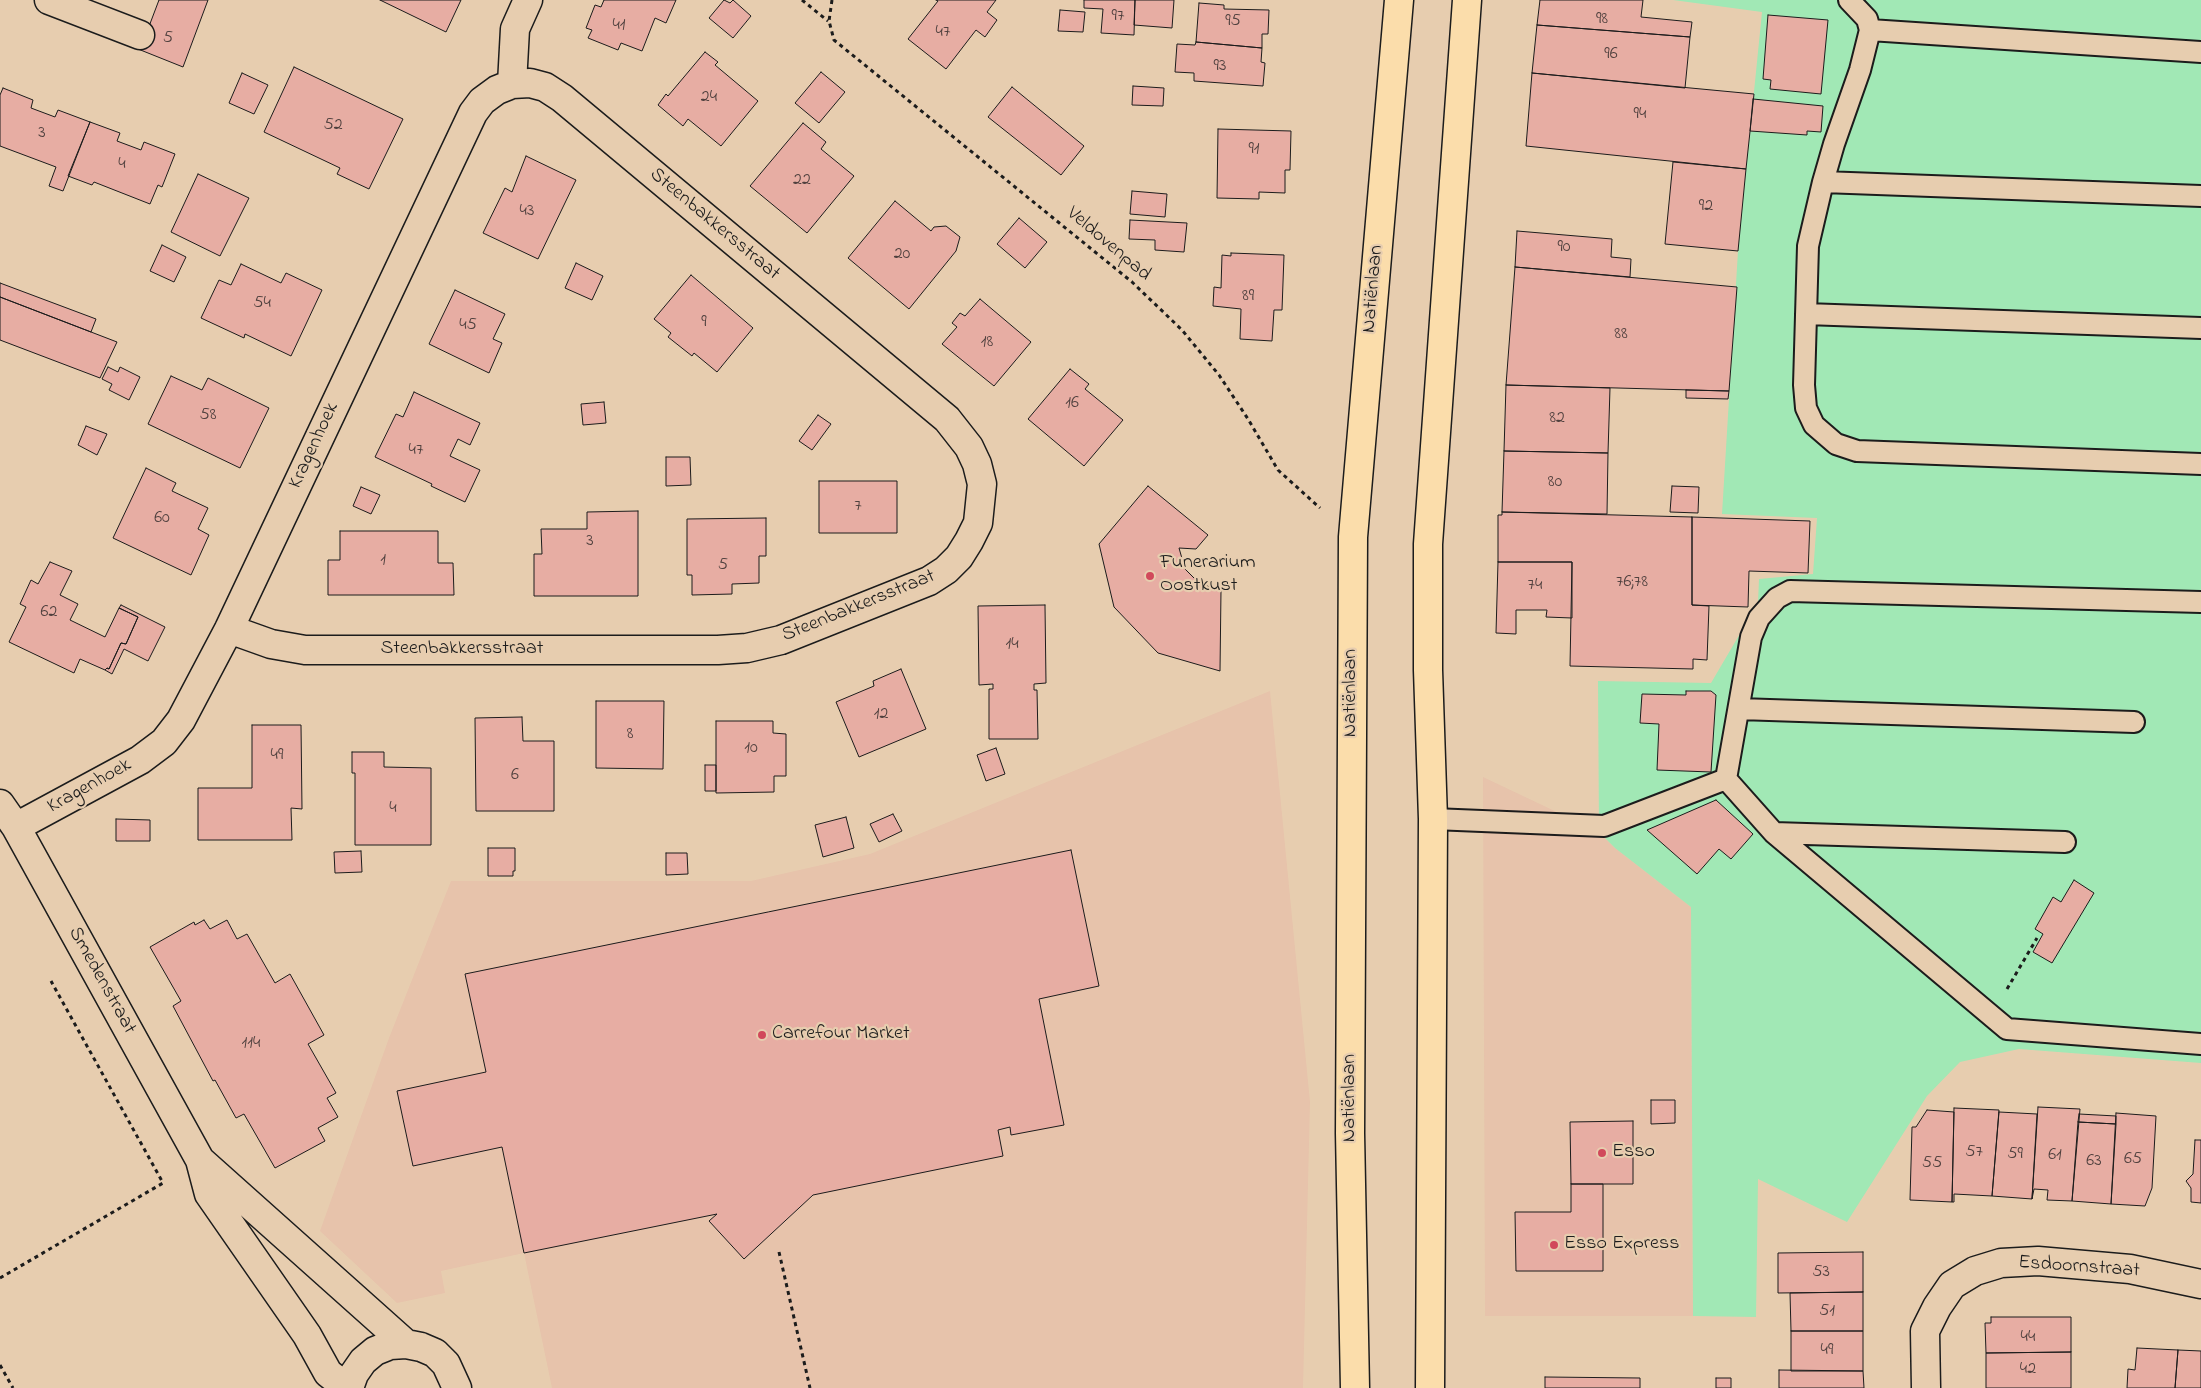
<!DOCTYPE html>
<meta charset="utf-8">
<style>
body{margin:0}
canvas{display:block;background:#e7cdaf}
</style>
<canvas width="2201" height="1388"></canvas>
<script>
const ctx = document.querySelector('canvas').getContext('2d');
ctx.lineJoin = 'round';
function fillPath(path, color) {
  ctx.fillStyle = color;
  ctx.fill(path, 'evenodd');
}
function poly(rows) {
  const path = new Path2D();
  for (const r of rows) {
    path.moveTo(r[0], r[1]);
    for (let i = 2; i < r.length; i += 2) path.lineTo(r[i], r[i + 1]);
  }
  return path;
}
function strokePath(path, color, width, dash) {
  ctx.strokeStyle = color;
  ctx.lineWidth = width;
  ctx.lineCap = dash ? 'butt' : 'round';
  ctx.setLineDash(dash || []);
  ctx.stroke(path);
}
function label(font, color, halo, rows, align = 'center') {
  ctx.font = font + ' "Indie Flower",sans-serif';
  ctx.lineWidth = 4.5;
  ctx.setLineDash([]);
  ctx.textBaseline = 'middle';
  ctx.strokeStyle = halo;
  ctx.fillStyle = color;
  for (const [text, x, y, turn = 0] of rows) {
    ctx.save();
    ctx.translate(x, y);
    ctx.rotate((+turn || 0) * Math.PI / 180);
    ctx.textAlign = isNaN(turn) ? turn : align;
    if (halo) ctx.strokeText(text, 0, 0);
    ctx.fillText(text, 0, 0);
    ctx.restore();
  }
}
fillPath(poly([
 [1270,691,1310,1102,1303,1388,552,1388,524,1253,441,1271,445,1293,397,1303,320,1231,389,1038,451,881,751,881,870,854],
 [1483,777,1599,832,1615,848,1691,907,1693,1316,1485,1316]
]), '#e7c3ab');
fillPath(poly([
 [1673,0,2201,0,2201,1063,2019,1049,1960,1062,1927,1096,1847,1222,1758,1179,1756,1317,1693,1316,1691,907,1615,848,1599,832,1598,681,1711,683,1758,603,1759,579,1813,574,1817,518,1722,514,1738,251,1762,12]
]), '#a1e8b5');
const building = poly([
 [159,0,208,0,183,67,138,49,145,29,148,29,159,0],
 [380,0,461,0,446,32,380,0],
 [604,0,676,0,666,23,655,18,642,51,621,43,618,50,588,38,592,30,586,28,595,5,601,7,604,0],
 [724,0,730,3,733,0,751,16,733,38,709,18,724,0],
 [936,0,996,0,987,12,997,20,985,37,976,30,946,69,908,39,938,1,936,0],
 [1084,0,1135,0,1134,35,1101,33,1103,9,1084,8,1084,0],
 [1135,0,1174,0,1172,28,1134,25,1135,0],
 [1540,0,1643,0,1641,17,1692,22,1690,37,1537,25,1540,0],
 [1199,3,1224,5,1224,9,1269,10,1268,34,1262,34,1262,48,1196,42,1199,3],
 [1060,10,1085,12,1083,32,1058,31,1060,10],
 [1768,15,1828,20,1821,94,1770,89,1771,80,1763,79,1768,15],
 [1537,25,1690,37,1685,88,1532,73,1537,25],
 [1196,42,1262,48,1261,62,1265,63,1263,86,1194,81,1194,73,1175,72,1177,44,1195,45,1196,42],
 [705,52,718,62,715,65,758,101,721,146,688,119,683,126,658,105,666,94,668,96,705,52],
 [294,67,403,119,369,189,337,174,340,168,264,132,294,67],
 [821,72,845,92,819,123,795,103,821,72],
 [242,73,268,85,254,114,229,103,242,73],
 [1532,73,1754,94,1746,169,1526,146,1532,73],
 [1133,86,1164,88,1163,106,1132,105,1133,86],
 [1012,87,1084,146,1061,175,988,117,1012,87],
 [3,88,33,100,31,108,55,117,58,110,90,122,63,191,49,186,56,167,0,146,0,95,3,88],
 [1753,99,1823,106,1821,132,1807,131,1807,135,1750,131,1753,99],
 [90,122,120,133,117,141,141,150,144,142,175,154,162,187,158,185,150,204,94,182,92,185,68,176,90,122],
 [803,123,826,142,821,149,854,176,807,233,750,186,803,123],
 [1218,129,1291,131,1290,170,1285,170,1285,193,1259,192,1259,199,1217,198,1218,129],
 [526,156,576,180,538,259,483,233,505,188,512,192,526,156],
 [1673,162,1746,169,1738,251,1665,244,1673,162],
 [198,174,249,198,220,256,171,232,198,174],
 [1132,191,1167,194,1165,217,1130,214,1132,191],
 [895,201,931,231,934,227,946,226,960,237,956,251,909,309,848,258,895,201],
 [1019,218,1047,242,1025,268,997,244,1019,218],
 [1130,220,1187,223,1184,252,1155,250,1155,240,1129,239,1130,220],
 [1517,231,1612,239,1611,257,1631,259,1630,277,1515,267,1517,231],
 [162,245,186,257,174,282,150,271,162,245],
 [1231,253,1284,255,1282,310,1274,310,1272,341,1240,339,1241,309,1213,306,1214,287,1221,288,1222,255,1231,256,1231,253],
 [576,263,603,276,592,300,565,288,576,263],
 [241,264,281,283,286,273,322,290,291,356,245,334,244,338,201,318,219,280,231,285,241,264],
 [1515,267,1737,287,1729,391,1506,385,1515,267],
 [691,275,753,328,717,372,694,353,692,356,668,337,671,333,654,319,691,275],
 [0,283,96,319,91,332,0,297,0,283],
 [455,290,505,314,493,339,502,343,489,373,429,344,455,290],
 [0,297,117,342,100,378,0,340,0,297],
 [980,299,1031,342,994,386,942,344,957,327,952,323,960,313,965,316,980,299],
 [108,367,118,372,120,367,140,377,129,400,109,390,112,384,102,379,108,367],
 [1070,369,1089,384,1085,389,1123,420,1084,466,1028,419,1070,369],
 [171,376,202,390,208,378,269,408,240,468,148,424,171,376],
 [1506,385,1610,388,1608,453,1504,451,1506,385],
 [1686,390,1729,391,1728,399,1686,398,1686,390],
 [414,392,480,423,470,445,458,439,450,456,480,470,465,502,431,486,432,484,375,457,396,414,403,417,414,392],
 [604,402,606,423,583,425,581,404,604,402],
 [818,415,831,424,812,450,799,441,818,415],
 [86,426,107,434,97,455,78,445,86,426],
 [1504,451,1608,453,1607,514,1502,512,1504,451],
 [666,457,690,457,691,485,666,486,666,457],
 [146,468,176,483,172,491,208,508,198,529,209,535,191,575,113,538,146,468],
 [819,481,897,481,897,533,819,533,819,481],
 [1148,486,1208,535,1196,549,1179,548,1185,569,1200,584,1221,590,1220,671,1158,653,1114,607,1099,544,1148,486],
 [1672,486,1699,487,1698,513,1670,512,1672,486],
 [361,487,380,495,371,514,353,506,361,487],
 [638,511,638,596,534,596,534,554,542,554,541,529,587,529,587,512,638,511],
 [1502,512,1692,517,1692,605,1709,606,1707,660,1693,659,1693,669,1570,666,1572,562,1498,562,1498,515,1502,515,1502,512],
 [1692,517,1810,521,1808,573,1749,571,1748,607,1692,605,1692,517],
 [766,518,766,556,759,556,759,583,732,584,732,594,692,595,692,575,687,575,687,519,766,518],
 [340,531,438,531,438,563,453,563,454,595,328,595,328,560,340,560,340,531],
 [50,562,72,571,60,595,78,604,70,620,105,637,119,608,138,617,126,644,121,643,109,669,107,668,105,670,80,659,74,673,9,642,26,607,20,604,31,580,38,584,50,562],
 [1498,562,1572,562,1572,618,1546,617,1547,610,1516,610,1516,634,1496,633,1498,562],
 [121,605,165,627,148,661,124,649,112,674,105,670,107,668,109,669,121,643,126,644,138,617,119,608,121,605],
 [1045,605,1046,683,1034,684,1034,690,1037,690,1038,739,989,739,989,689,993,689,993,684,979,685,978,606,1045,605],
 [901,669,926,729,859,757,836,702,874,686,873,681,901,669],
 [1686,691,1711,691,1716,695,1711,772,1657,770,1659,724,1640,723,1642,694,1686,695,1686,691],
 [596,701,664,701,663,769,596,768,596,701],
 [522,717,523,741,554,741,554,811,476,811,475,718,522,717],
 [716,721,773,721,773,733,786,734,786,776,774,776,774,792,716,793,716,721],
 [252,725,301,725,302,809,291,808,292,840,198,840,198,788,252,788,252,725],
 [996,748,1005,774,986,781,977,755,996,748],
 [352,752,384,752,384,767,431,768,431,845,355,845,355,773,352,773,352,752],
 [705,765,716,765,716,791,705,791,705,765],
 [1716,800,1753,834,1731,859,1719,849,1697,874,1647,830,1716,800],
 [893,814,902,831,879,842,870,824,893,814],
 [846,817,854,848,823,857,815,825,846,817],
 [116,819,150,820,150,841,116,841,116,819],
 [488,848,515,848,515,871,513,871,513,876,488,876,488,848],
 [1071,850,1099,986,1039,999,1064,1125,1011,1135,1010,1127,998,1130,1003,1156,813,1195,744,1259,709,1221,717,1214,524,1253,502,1147,413,1166,397,1091,486,1072,465,974,1071,850],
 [361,851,362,872,335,873,334,852,361,851],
 [666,853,687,853,688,874,666,875,666,853],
 [2074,880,2094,893,2052,963,2033,952,2043,934,2035,929,2053,897,2061,902,2074,880],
 [204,920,210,929,227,920,237,939,247,934,275,983,290,974,324,1035,308,1044,336,1093,327,1098,338,1117,318,1128,325,1141,275,1168,244,1114,236,1118,215,1080,213,1081,173,1006,181,1001,150,947,194,922,195,925,204,920],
 [1651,1100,1675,1100,1675,1123,1651,1124,1651,1100],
 [2038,1107,2080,1109,2072,1201,2047,1200,2048,1190,2034,1189,2032,1199,2038,1107],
 [1954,1108,1999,1110,1992,1196,1954,1194,1954,1202,1952,1202,1954,1108],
 [1927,1110,1954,1112,1952,1202,1910,1200,1912,1127,1916,1127,1927,1110],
 [1999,1112,2037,1114,2032,1199,1992,1196,1999,1112],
 [2116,1113,2156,1116,2152,1188,2145,1206,2111,1204,2116,1113],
 [2079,1114,2116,1116,2116,1124,2078,1122,2079,1114],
 [1633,1121,1633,1184,1571,1184,1570,1122,1633,1121],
 [2078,1122,2116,1124,2111,1204,2072,1201,2078,1122],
 [2195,1140,2201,1140,2201,1203,2191,1202,2191,1188,2186,1181,2193,1174,2195,1140],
 [1571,1184,1603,1184,1603,1271,1516,1271,1515,1212,1571,1212,1571,1184],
 [1863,1252,1863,1292,1778,1293,1778,1253,1863,1252],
 [1863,1292,1863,1331,1791,1331,1790,1293,1863,1292],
 [1991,1317,2071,1317,2071,1352,1986,1353,1985,1323,1991,1323,1991,1317],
 [1791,1331,1863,1331,1863,1371,1791,1371,1791,1331],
 [2137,1348,2178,1350,2175,1388,2127,1388,2128,1369,2135,1370,2137,1348],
 [2178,1350,2201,1351,2201,1388,2175,1388,2178,1350],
 [2071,1352,2071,1388,1986,1388,1986,1353,2071,1352],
 [1779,1370,1863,1371,1864,1388,1779,1388,1779,1370],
 [1545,1377,1640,1378,1640,1388,1545,1388,1545,1377],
 [1716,1378,1731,1378,1731,1388,1716,1388,1716,1378]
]);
fillPath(building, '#e7ada3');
strokePath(building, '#1c1c1c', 1);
const service = poly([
 [1849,0,1867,19,1870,30,1860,70,1834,144,1823,182,1808,246,1804,385,1806,408,1814,425,1836,444,1857,451,2201,464],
 [1870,30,2201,52],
 [1823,182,2201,196],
 [1806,314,2201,328],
 [1739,709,2134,722],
 [1726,779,1751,637,1759,618,1777,598,1790,591,2201,602],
 [1726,779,1774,833,2007,1029,2201,1044],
 [1433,819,1604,826,1726,779],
 [1774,833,2065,842]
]);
const minor = poly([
 [49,0,140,35],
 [229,629,271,644,305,650,718,650,747,648,781,640,929,581,946,570,959,557,969,541,978,523,982,484,977,464,969,447,947,419,562,98,545,87,530,83,512,84],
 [0,804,16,827,200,1160,209,1194,307,1335,328,1373,347,1388],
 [16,827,140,760,164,742,181,720,229,629,473,113,482,101,497,90,512,84,515,29,528,0],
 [200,1160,406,1344],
 [349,1388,354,1374,363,1361,375,1351,390,1345,406,1344,421,1347,435,1353,446,1364,457,1388],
 [1926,1388,1925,1331,1937,1307,1952,1285,1975,1271,2001,1263,2038,1261,2130,1269,2201,1284]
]);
const primary = poly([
 [1355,1388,1350,1133,1353,537,1399,0],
 [1430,1388,1433,819,1428,670,1428,544,1467,0]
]);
strokePath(service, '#1c1c1c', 24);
strokePath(minor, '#1c1c1c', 31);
strokePath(primary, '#1c1c1c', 31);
strokePath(poly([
 [802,0,828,21],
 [832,0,829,21,834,40,1132,282,1182,330,1219,375,1248,419,1278,470,1320,508],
 [2007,989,2037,938],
 [779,1252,810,1388],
 [0,1278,163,1183,51,981],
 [0,1365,13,1388]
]), '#1c1c1c', 3, [4, 4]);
strokePath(service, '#e7cdaf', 20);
strokePath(minor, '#e7cdaf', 28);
strokePath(primary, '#fbddab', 28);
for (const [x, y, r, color] of [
 [1150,576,5,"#d1495b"],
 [762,1035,5,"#d1495b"],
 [1602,1153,5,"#d1495b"],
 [1554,1245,5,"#d1495b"]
]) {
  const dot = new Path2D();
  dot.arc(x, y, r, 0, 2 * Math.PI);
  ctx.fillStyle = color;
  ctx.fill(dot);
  strokePath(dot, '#e7cdaf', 2);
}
label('18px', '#4f403e', null, [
 ["97",1118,17],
 ["98",1602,20],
 ["95",1233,22],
 ["41",619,26],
 ["47",943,33],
 ["5",168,39],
 ["96",1611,55],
 ["93",1220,67],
 ["24",709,98],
 ["94",1640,115],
 ["52",333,126],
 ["3",42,134],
 ["91",1254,150],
 ["4",122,165],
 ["22",802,181],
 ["92",1706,207],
 ["43",527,212],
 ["90",1564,248],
 ["20",902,255],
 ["89",1248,297],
 ["54",262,304],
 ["9",704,323],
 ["45",468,326],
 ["88",1621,335],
 ["18",987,343],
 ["16",1072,404],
 ["58",208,416],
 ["82",1557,419],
 ["47",416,451],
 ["80",1555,483],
 ["7",858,507],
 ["60",162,519],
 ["3",590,542],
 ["1",383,561],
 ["5",723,566],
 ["76;78",1632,583],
 ["74",1535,586],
 ["62",49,613],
 ["14",1012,645],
 ["12",881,715],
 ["8",630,735],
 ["10",751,749],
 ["49",277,756],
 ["6",515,776],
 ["4",393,809],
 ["114",251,1044],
 ["57",1974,1153],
 ["59",2015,1155],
 ["61",2055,1156],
 ["65",2133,1160],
 ["63",2094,1162],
 ["55",1932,1164],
 ["53",1821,1273],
 ["51",1827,1312],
 ["44",2028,1338],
 ["49",1827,1351],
 ["42",2028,1370]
]);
label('20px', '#1c1c1c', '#e7cdaf', [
 ["Steenbakkersstraat",714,225,40],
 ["Veldovenpad",1108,245,40],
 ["Natiënlaan",1374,289,-85],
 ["Kragenhoek",315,446,-65],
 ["Steenbakkersstraat",859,607,-22],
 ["Steenbakkersstraat",462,650],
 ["Natiënlaan",1352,693,-90],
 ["Kragenhoek",90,787,-29],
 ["Smedenstraat",101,981,61],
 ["Natiënlaan",1351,1098,-90],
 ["Esdoornstraat",2079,1268,4]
]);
label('20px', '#1c1c1c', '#e7cdaf', [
 ["Funerarium",1160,564],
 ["Oostkust",1160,587],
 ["Carrefour Market",772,1035],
 ["Esso",1612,1153],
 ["Esso Express",1564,1245]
], 'left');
</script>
